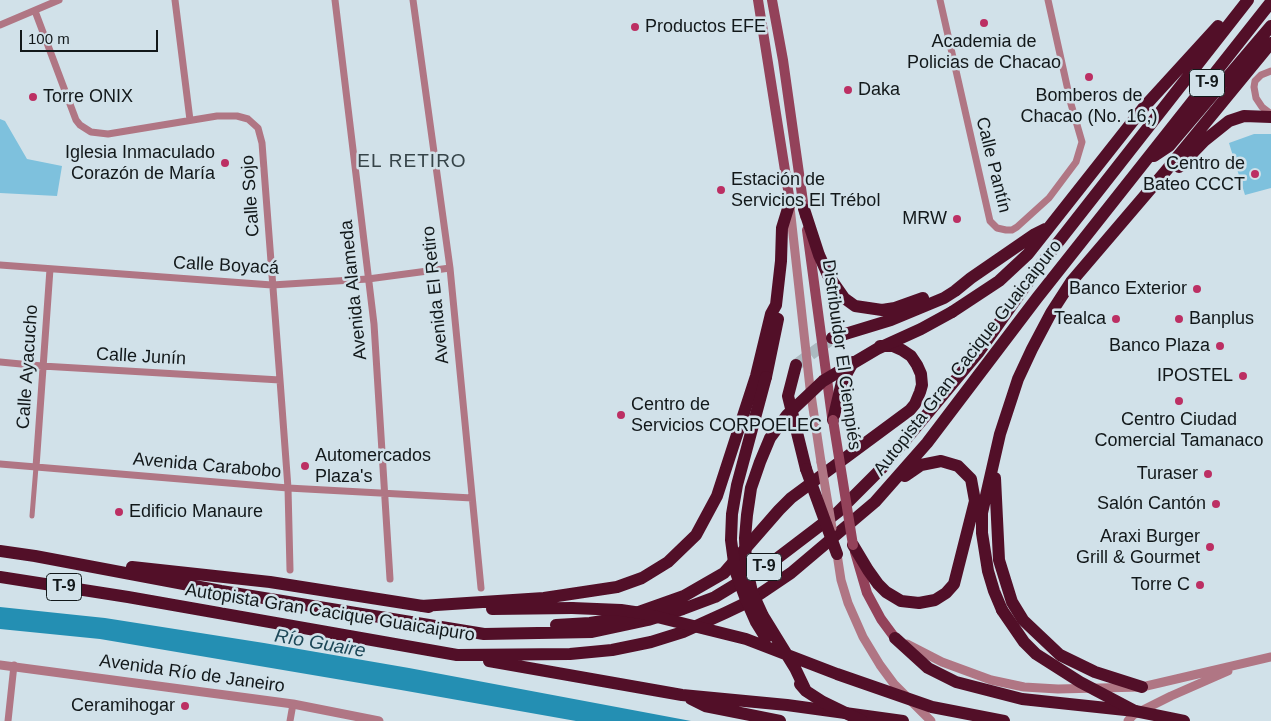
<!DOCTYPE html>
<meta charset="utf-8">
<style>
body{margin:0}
#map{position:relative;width:1271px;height:721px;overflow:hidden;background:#d1e1e9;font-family:Arial,sans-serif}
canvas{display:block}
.scale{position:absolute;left:20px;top:30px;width:138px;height:22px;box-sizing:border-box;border:2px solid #12181a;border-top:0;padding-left:6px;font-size:15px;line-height:18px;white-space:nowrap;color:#12181a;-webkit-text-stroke:4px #d1e1e9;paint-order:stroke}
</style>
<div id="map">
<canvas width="1271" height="721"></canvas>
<div class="scale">100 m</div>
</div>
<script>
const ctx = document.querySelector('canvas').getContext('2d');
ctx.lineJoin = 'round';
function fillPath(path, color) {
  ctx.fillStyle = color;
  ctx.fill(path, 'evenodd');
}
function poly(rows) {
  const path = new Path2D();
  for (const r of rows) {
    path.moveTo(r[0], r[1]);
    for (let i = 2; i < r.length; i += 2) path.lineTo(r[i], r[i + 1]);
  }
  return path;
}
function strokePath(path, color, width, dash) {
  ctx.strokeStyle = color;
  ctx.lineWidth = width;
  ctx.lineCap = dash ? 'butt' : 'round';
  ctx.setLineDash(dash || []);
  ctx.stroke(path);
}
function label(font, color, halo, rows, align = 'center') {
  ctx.font = font + ' Arial,sans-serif';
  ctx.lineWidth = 5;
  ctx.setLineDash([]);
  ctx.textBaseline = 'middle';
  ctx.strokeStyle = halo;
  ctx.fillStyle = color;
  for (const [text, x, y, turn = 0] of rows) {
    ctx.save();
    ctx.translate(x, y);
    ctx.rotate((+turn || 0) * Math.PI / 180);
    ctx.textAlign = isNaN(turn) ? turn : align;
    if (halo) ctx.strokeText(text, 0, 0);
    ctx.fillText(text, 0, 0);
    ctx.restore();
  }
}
fillPath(poly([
 [0,119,5,121,27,159,62,166,57,196,0,193],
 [1254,134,1271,134,1271,188,1245,195,1229,143]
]), '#7ec1dd');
fillPath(poly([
 [0,607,105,618,264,643,409,668,691,721,576,721,401,690,100,639,0,629]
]), '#248fb3');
strokePath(poly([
 [796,365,830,340]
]), '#abb9c0', 12, [12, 6]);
strokePath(poly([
 [32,516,36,467]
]), '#b07684', 5);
strokePath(poly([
 [175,0,190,120],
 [335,0,374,324,390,579],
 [413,0,450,268,481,588],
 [940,0,990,221,997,228,1006,230,1012,230,1017,227,1049,198,1076,162,1082,142,1071,104,1048,0],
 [35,11,76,120,80,125,91,132,108,134,217,116,237,116,248,119,258,128,262,143,280,380,288,488,290,570],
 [0,25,59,0],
 [1271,71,1261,75,1255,81,1254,87,1256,98,1262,107,1271,114],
 [0,265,272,285,368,279,450,268],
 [0,362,42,366,280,380],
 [0,464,288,488,472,498],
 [36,467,50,269],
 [8,721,14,665],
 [290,721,293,704]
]), '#b07684', 7);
strokePath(poly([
 [790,207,810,388,821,462],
 [837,554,841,580,848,603,863,637,880,665,894,684,931,721],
 [907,644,942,662,991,680,1024,687,1058,689,1142,687,1271,657],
 [0,665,293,704,379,721],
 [1128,721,1133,715,1171,696,1228,671]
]), '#b07684', 9);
strokePath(poly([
 [758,0,790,202],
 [772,0,783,60,805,216],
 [807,230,832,417],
 [855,552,867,593,881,619,895,638]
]), '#93425a', 10);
strokePath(poly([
 [1154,156,1169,146,1271,26],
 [1179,167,1204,141,1229,121,1244,116,1271,117],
 [804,209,819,255,828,275,844,298,855,306,882,310,895,308,923,298],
 [952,312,999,281,1028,254,1144,107,1218,26],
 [832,338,891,320,944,298,955,291,971,278,1035,234,1045,229],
 [796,365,788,396,806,469],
 [766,377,778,319],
 [833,420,842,382,853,362],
 [995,478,999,560,1012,602,1023,620,1060,655,1095,672,1142,687],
 [853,545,868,570,878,584,886,592,901,601,919,603,935,600,946,593,954,584,975,501,971,479,958,466,941,461,921,465,905,476],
 [0,551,35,556,221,591,484,634,592,632,648,620,683,609,715,597,771,563,838,512,883,467,978,353,1038,268,1248,0],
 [132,567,270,582,429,607],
 [0,577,128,597,457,655,570,654,612,650,651,642,683,632,725,613,748,602,791,573,875,502,927,443,1037,298,1271,2],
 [421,606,544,598,617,587,642,578,668,562,696,535,717,496,756,376,771,314,776,305,781,261,782,228,790,202],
 [492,609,572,608],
 [1002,610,994,591,988,571,982,533,982,513,1000,434,1018,379,1032,349,1051,313,1071,282,1165,172,1271,43],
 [556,625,590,623,622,618,684,596,724,573,779,510,791,498,910,410,915,404,920,392,922,385,921,374,917,365,911,356,902,350,893,346,880,346],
 [895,638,928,668,956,682,1022,699,1135,711],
 [489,661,682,695,787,705,903,721],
 [691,699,705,706,780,721]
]), '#520f28', 12);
strokePath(poly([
 [821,462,832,528]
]), '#b07684', 9);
strokePath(poly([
 [833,420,853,545]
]), '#93425a', 10);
strokePath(poly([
 [806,469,837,554],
 [572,608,621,610,641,613,746,639,837,674,932,707,1004,721],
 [1002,610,1024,642,1036,654,1080,682,1135,711,1184,721],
 [766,638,756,622,745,597,735,570,731,540,732,514,737,485,766,377],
 [800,684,806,691,823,702,862,721],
 [806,691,795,668,763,616,752,592,746,565,745,538,747,515,751,488,760,462,770,438,787,415,823,381,877,349,921,329,952,312]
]), '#520f28', 12);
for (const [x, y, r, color] of [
 [984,23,5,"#bc2f63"],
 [635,27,5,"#bc2f63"],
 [1089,77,5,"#bc2f63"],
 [848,90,5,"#bc2f63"],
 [33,97,5,"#bc2f63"],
 [225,163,5,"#bc2f63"],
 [1255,174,5,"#bc2f63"],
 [721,190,5,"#bc2f63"],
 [957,219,5,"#bc2f63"],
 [1197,289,5,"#bc2f63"],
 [1116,319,5,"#bc2f63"],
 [1179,319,5,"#bc2f63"],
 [1220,346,5,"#bc2f63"],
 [1243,376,5,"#bc2f63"],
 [1179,401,5,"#bc2f63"],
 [621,415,5,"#bc2f63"],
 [305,466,5,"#bc2f63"],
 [1208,474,5,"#bc2f63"],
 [1216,504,5,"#bc2f63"],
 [119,512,5,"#bc2f63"],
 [1210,547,5,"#bc2f63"],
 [1200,585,5,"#bc2f63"],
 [185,706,5,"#bc2f63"]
]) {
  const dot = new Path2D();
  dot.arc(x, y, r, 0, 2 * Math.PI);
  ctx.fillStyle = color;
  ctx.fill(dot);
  strokePath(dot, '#d1e1e9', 2);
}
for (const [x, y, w] of [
 [1207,83,35],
 [764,567,35],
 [64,587,35]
]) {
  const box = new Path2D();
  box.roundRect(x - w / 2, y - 13.5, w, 27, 4);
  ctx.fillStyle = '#d1e1e9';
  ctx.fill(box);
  strokePath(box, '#12181a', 1);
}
label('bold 16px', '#12181a', null, [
 ["T-9",1207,83],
 ["T-9",764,567],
 ["T-9",64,587]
]);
label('18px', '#12181a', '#d1e1e9', [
 ["Productos EFE",645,27,"left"],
 ["Academia de",984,42,"center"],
 ["Policias de Chacao",984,63,"center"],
 ["Daka",858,90,"left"],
 ["Bomberos de",1089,96,"center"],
 ["Chacao (No. 16,)",1089,117,"center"],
 ["Torre ONIX",43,97,"left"],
 ["Iglesia Inmaculado",215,153],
 ["Corazón de María",215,174],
 ["Centro de",1245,164],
 ["Bateo CCCT",1245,185],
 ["Estación de",731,180,"left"],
 ["Servicios El Trébol",731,201,"left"],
 ["MRW",947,219],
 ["Banco Exterior",1187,289],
 ["Tealca",1106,319],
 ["Banplus",1189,319,"left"],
 ["Banco Plaza",1210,346],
 ["IPOSTEL",1233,376],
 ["Centro de",631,405,"left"],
 ["Servicios CORPOELEC",631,426,"left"],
 ["Centro Ciudad",1179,420,"center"],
 ["Comercial Tamanaco",1179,441,"center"],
 ["Automercados",315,456,"left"],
 ["Plaza's",315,477,"left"],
 ["Turaser",1198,474],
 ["Salón Cantón",1206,504],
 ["Edificio Manaure",129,512,"left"],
 ["Araxi Burger",1200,537],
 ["Grill & Gourmet",1200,558],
 ["Torre C",1190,585],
 ["Ceramihogar",175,706]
], 'right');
label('18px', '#12181a', '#d1e1e9', [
 ["Calle Pantín",993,165,76],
 ["Calle Sojo",251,196,-94],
 ["Calle Boyacá",226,266,3],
 ["Avenida Alameda",354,290,-96],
 ["Avenida El Retiro",436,295,-96],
 ["Distribuidor El Ciempiés",841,355,82],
 ["Calle Junín",141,357,3],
 ["Autopista Gran Cacique Guaicaipuro",968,358,-52],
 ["Calle Ayacucho",28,367,-86],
 ["Avenida Carabobo",207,466,5],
 ["Autopista Gran Cacique Guaicaipuro",330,613,9],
 ["Avenida Río de Janeiro",192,674,8]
]);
ctx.letterSpacing = '1px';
label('19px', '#364449', '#d1e1e9', [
 ["EL RETIRO",412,162]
]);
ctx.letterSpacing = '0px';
label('italic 19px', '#1d4757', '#d1e1e9', [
 ["Río Guaire",320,644,10]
]);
</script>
